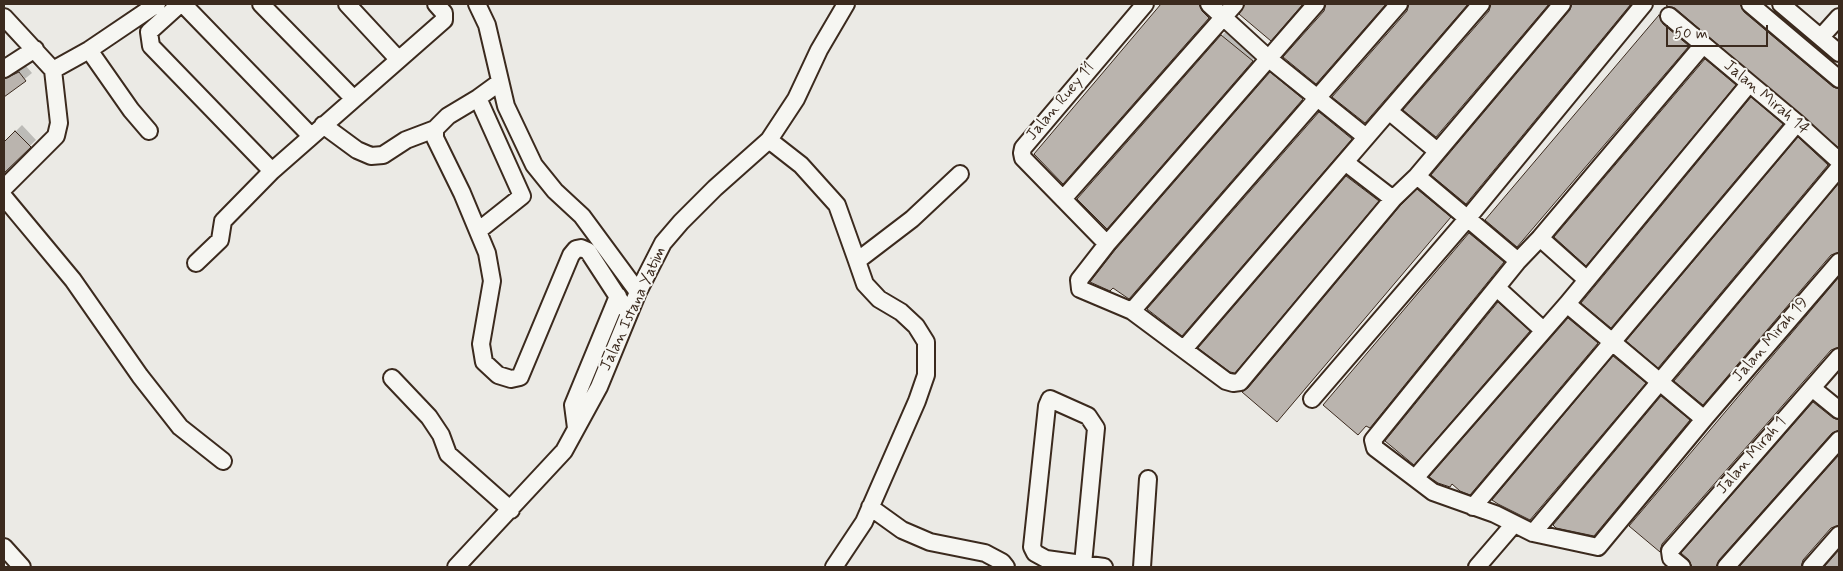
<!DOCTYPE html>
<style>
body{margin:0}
#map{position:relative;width:1843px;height:571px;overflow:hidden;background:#ebeae5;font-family:Mynerve,sans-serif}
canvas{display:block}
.frame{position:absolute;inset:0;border:5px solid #3b2a1e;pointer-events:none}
.scale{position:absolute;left:1666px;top:25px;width:102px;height:22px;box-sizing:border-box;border:2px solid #3b2a1e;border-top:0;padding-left:6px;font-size:15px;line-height:18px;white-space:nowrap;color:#3b2a1e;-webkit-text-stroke:4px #f6f6f2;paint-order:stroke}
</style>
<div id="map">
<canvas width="1843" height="571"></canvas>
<div class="frame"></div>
<div class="scale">50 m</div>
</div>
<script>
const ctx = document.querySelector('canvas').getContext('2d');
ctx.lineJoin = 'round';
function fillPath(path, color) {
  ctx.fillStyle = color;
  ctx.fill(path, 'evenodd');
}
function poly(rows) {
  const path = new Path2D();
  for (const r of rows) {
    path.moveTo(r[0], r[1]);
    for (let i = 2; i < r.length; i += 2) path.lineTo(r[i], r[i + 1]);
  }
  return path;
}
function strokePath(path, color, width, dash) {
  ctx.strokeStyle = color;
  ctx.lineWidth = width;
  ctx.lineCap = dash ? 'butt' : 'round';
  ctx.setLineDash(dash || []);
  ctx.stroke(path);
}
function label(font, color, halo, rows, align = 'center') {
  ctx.font = font + ' Mynerve,sans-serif';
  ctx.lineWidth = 4;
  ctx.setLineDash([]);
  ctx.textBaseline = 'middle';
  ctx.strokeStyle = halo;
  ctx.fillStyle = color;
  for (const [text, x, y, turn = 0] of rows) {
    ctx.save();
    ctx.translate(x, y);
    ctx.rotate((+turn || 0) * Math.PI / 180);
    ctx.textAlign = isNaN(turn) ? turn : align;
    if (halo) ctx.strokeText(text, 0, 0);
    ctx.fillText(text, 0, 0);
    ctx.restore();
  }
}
fillPath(poly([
 [1163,4,1209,4,1215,11,1069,176,1035,154],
 [1246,4,1302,4,1277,33],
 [1326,4,1385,4,1322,76,1325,11],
 [1409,4,1467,4,1371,115,1408,11],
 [1491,4,1549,4,1436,136,1490,11],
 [1572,4,1631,4,1466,203,1571,11],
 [1670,4,1749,4,1839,81,1839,146,1676,7,1669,6],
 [1666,10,1694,39,1523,239,1487,220],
 [1228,29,1258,54,1113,221,1078,199],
 [1712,53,1741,78,1592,258,1705,60],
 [26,66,32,73,4,96,4,74,17,72],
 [1277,67,1308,92,1135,291,1271,73],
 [1758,92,1788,117,1617,320,1752,98],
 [1326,106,1357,132,1188,328,1320,113],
 [22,125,36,140,8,167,4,175,4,140,5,142],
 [1805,132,1834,158,1665,360,1799,138],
 [1354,170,1384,194,1241,365,1200,348],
 [1425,184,1456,211,1284,414,1244,392,1401,207],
 [1839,185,1839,251,1832,254,1709,397,1676,380],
 [1476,227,1509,255,1376,420,1324,405],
 [1839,279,1839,346,1832,349,1668,537,1666,545,1660,551,1631,525],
 [1505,297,1535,325,1420,457,1499,303],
 [1575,313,1603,336,1476,487,1431,477],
 [1621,351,1651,376,1536,512,1494,499],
 [1668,391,1695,413,1600,528,1662,397],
 [1820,397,1839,412,1839,429,1832,432,1722,557,1725,567,1693,567,1692,562,1683,553],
 [1839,457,1839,524,1832,527,1809,553,1807,563,1811,567,1741,567]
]), '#0003');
const building = poly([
 [1161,4,1199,4,1202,11,1209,18,1063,184,1034,154,1161,4],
 [1245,4,1303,4,1271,41,1239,14,1245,4],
 [1326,4,1386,4,1316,84,1283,57,1324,11,1326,4],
 [1409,4,1468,4,1365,123,1332,97,1407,11,1409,4],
 [1491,4,1549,4,1436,137,1403,110,1489,11,1491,4],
 [1572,4,1631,4,1466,204,1431,175,1570,10,1572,4],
 [1669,4,1740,4,1744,12,1833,87,1839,89,1839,148,1675,8,1666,6,1669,4],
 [1659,15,1663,24,1689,46,1517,247,1485,220,1659,15],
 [1221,35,1253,61,1107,229,1077,199,1221,35],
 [1705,59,1736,85,1586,266,1554,237,1705,59],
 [19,72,26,81,4,97,4,79,19,72],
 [1270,72,1303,99,1129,299,1113,288,1110,291,1090,282,1115,250,1270,72],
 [1751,97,1783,124,1611,328,1581,303,1751,97],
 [1319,112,1352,139,1182,336,1147,309,1319,112],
 [15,131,31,147,4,173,4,142,15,131],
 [1798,137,1828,165,1658,368,1626,341,1798,137],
 [1346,176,1379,201,1235,373,1230,372,1198,348,1346,176],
 [1839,183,1839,252,1831,255,1703,405,1674,381,1839,183],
 [1417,189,1451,217,1277,422,1242,392,1248,388,1400,206,1417,189],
 [1469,233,1504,262,1370,428,1366,426,1358,435,1323,405,1469,233],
 [1839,277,1839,347,1831,350,1662,544,1660,552,1629,526,1839,277],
 [1498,302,1530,331,1414,465,1385,441,1498,302],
 [1568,318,1598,343,1470,495,1460,491,1452,484,1450,487,1438,483,1429,477,1568,318],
 [1613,356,1646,383,1530,520,1498,504,1492,500,1613,356],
 [1661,396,1690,420,1594,536,1556,528,1553,525,1661,396],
 [1813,402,1833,418,1839,420,1839,430,1832,433,1719,560,1716,567,1692,567,1689,560,1681,553,1813,402],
 [1839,455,1839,525,1831,528,1803,560,1801,567,1739,567,1839,455],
 [1839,550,1839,567,1824,567,1839,550]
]);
fillPath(building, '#bab4ae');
strokePath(building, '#3b2a1e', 1);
const street = poly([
 [180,4,149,32,151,46,272,171,444,20,444,13,436,4],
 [183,4,311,136],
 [261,4,353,98],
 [347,4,398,59],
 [477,4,487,25,506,106,534,165,555,191,582,216,638,292],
 [1209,4,1269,59,1366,137],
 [1316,4,1107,244,1079,280,1080,289,1132,311,1226,381,1233,383,1240,382,1393,199,1417,176,1562,4],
 [1750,4,1839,79],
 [1781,4,1839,53],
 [1669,16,1797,123,1839,161],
 [4,17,53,70],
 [1821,37,1839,17],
 [1703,45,1540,238,1518,261,1373,440,1375,448,1433,492,1495,514,1533,533,1598,547,1704,419,1839,262],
 [89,50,131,110,149,131],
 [4,69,35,49],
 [500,82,478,98,448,116,435,129,435,138,462,193,487,253,492,281,481,344,484,362,498,375,511,379,520,377,571,255,576,249,581,248,588,251,629,314],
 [1390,112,1437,151],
 [323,125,357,150,371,156,383,155,406,140,435,129],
 [769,140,801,165,837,205,857,261,912,219,960,174],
 [1345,162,1393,199],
 [1417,176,1518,261],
 [4,188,56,136,59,123,53,70,89,50,157,4],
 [4,197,73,280,140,376,180,427,223,461],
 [1063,199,1235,4],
 [478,231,522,196,478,98],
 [1540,238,1586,279],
 [1107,244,1023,158,1022,153,1023,148,1145,4],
 [196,263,220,240,223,221,272,171],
 [1497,288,1543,330],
 [1567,304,1704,419],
 [1132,311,1399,4],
 [1184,349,1481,4],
 [392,378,429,417,441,435,448,454,511,510],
 [1812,388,1839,410],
 [1312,399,1467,219,1644,4],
 [576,428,573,405,618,296],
 [1416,477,1567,304,1749,84],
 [870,507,902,530,930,542,985,553,1002,562,1006,567],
 [1473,507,1797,123],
 [1533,533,1839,168],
 [4,547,22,567],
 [1083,564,1096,428,1088,416,1050,399,1047,406,1032,547,1035,553,1046,559,1104,567],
 [456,567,564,451,599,387,638,292,663,243,681,222,715,188,769,140,796,99,819,50,846,4],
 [834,567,864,522,917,401,926,375,926,342,916,326,901,312,879,299,865,284,857,261],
 [1142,567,1148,479],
 [1477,567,1514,524],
 [1682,567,1671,558,1670,551,1839,357],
 [1726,567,1839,440],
 [1811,567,1839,535]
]);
strokePath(street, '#3b2a1e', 20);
strokePath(street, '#f6f6f2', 16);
label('16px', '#3b2a1e', '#f6f6f2', [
 ["Jalan Mirah 14",1766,98,40],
 ["Jalan Ruey 11",1061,102,-50],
 ["Jalan Istana Yatim",634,309,-65],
 ["Jalan Mirah 19",1771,340,-49],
 ["Jalan Mirah 1",1752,456,-49]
]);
</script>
